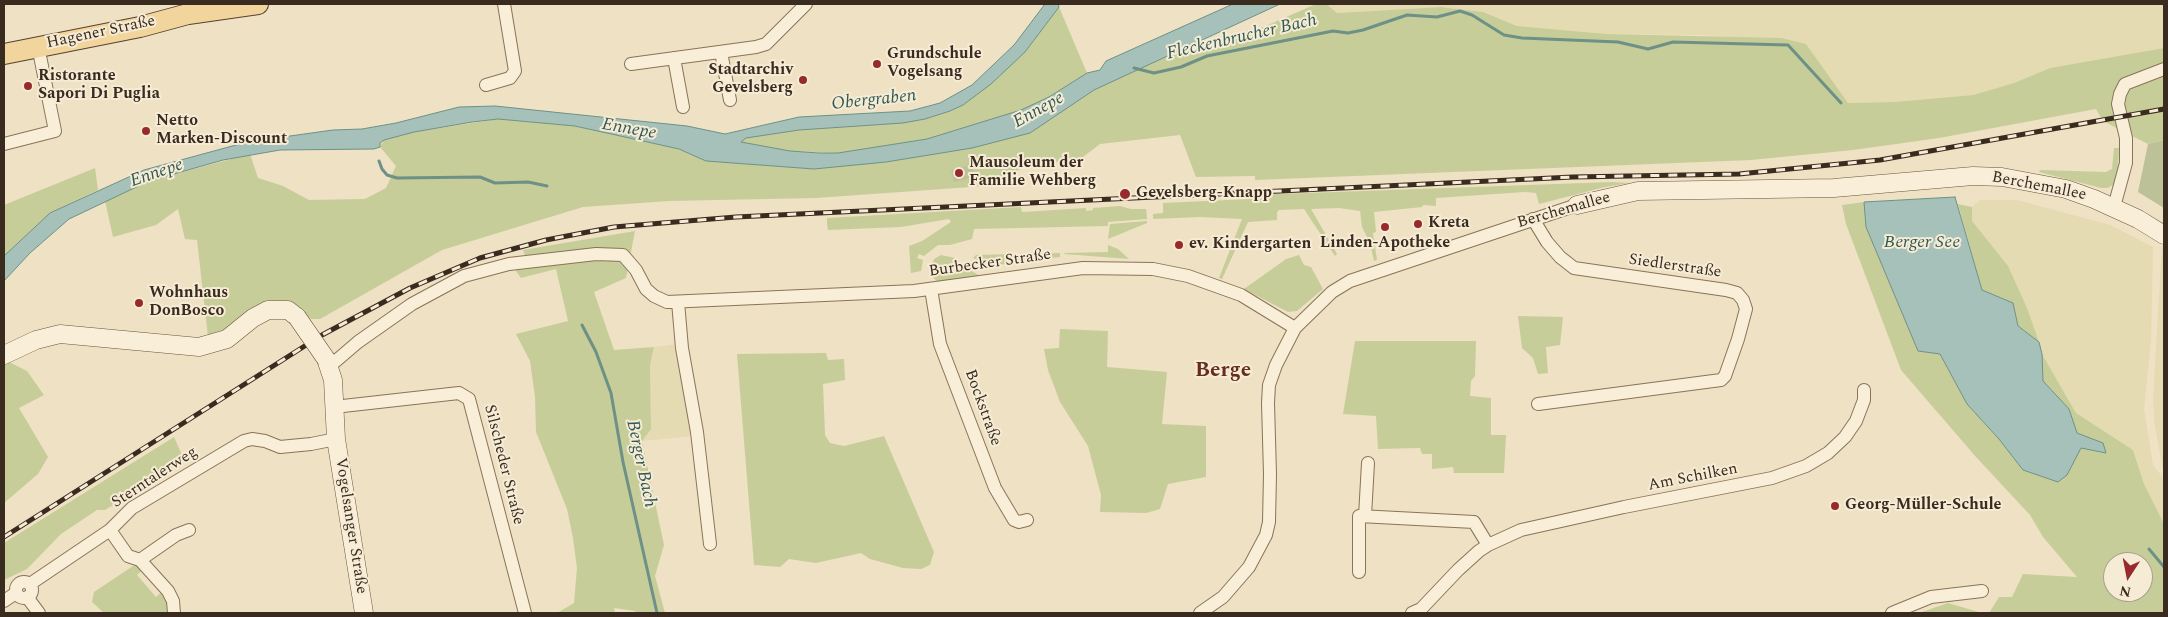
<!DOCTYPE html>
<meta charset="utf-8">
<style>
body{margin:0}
#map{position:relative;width:2168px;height:617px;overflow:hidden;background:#eee1c4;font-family:Spectral,serif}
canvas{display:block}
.frame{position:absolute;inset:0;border:5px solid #392b1f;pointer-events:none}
.north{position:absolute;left:2103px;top:552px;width:50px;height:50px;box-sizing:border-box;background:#f6ebd4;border:1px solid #aa9e8c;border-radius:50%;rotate:191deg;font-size:14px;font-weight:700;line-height:20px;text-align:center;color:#392b1f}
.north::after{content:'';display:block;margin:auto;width:18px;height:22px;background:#982a2d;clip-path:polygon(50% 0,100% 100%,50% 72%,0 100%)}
</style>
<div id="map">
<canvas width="2168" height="617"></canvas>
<div class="frame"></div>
<div class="north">N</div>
</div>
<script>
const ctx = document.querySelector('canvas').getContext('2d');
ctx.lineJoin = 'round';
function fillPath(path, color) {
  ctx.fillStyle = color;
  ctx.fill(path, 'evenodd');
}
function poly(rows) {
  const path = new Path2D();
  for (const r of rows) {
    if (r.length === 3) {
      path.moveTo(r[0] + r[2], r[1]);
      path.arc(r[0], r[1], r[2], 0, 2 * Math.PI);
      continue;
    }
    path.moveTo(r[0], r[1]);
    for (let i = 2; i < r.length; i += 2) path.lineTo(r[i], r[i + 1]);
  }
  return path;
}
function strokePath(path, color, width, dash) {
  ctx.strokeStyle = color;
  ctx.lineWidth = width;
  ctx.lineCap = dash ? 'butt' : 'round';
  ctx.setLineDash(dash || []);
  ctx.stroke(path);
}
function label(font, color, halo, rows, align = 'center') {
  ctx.font = font + ' Spectral,serif';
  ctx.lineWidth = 4;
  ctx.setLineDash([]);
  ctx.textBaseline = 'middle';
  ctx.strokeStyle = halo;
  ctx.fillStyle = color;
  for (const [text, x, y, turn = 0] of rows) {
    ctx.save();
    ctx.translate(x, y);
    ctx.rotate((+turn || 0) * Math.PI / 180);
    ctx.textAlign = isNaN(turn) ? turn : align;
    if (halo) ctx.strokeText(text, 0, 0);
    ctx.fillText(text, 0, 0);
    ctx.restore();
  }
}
fillPath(poly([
 [1326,4,2164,4,2164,48,2050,68,2014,83,1973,95,1894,102,1847,103,1806,44,1705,35,1607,34,1517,26,1483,12,1441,7,1336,13],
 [1980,200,2017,200,2110,225,2153,247,2151,341,2144,409,2153,465,2164,479,2164,524,2144,484,2133,450,2076,413,2042,354,2027,308,1972,221,1972,207],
 [2164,244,2164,475,2154,421,2153,399,2162,247],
 [678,344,693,436,642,441,651,428,650,365,654,347]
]), '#e4dbb2');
fillPath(poly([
 [1316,4,1326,4,1337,13,1441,7,1483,12,1517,26,1607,34,1781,38,1806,44,1848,103,1894,102,1973,95,2014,83,2050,68,2164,48,2164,140,2148,144,2103,121,2096,109,1939,138,1853,150,1751,160,1255,180,1255,176,1196,177,1180,135,1100,144,1079,160,1031,164,985,186,816,198,669,201,583,207,442,250,320,319,311,319,299,308,208,337,197,240,185,239,178,209,156,225,113,237,105,201,149,181,250,154,258,178,283,186,309,200,365,199,386,188,396,166,380,147,384,140,414,132,498,119,575,126,679,149,706,161,814,169,886,162,972,148,1029,133,1094,90,1136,69,1174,54,1220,46],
 [1059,7,1087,73,1049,97,1021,110,927,139,838,153,790,151,740,142,746,138,799,130,903,123,925,119,950,111,963,105,1025,52],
 [2114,148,2119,148,2118,168,2114,184,2108,188,2101,188,2039,172,2040,170,2106,172,2112,169],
 [95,168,98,190,50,213,4,256,4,205],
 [1612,182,1630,183,1605,187,1539,204,1536,193,1525,192,1436,198,1436,206,1423,205,1422,207,1374,212,1376,232,1373,233,1377,260,1374,261,1370,243,1362,227,1360,211,1339,208,1311,209,1337,254,1335,256,1304,209,1279,210,1277,212,1277,220,1248,222,1222,279,1219,278,1242,219,1200,217,1153,219,1153,214,1163,213,1163,203,1250,199,1251,195],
 [1864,202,1866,227,1918,351,1940,354,1967,404,1999,439,2023,470,2058,482,2081,448,2105,453,2103,443,2077,433,2069,409,2043,381,2042,354,2076,413,2133,450,2144,484,2164,524,2164,613,1989,613,1999,597,2012,597,2023,574,2077,577,2043,537,2030,515,1976,457,1901,370,1846,224,1842,205],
 [2113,562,2143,562,2143,592,2113,592],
 [1958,204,1972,207,1972,221,2008,266,2027,308,2039,342,2018,326,2013,303,1982,290],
 [1120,206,1131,209,1146,209,1147,219,1108,222,1108,226,974,229,972,239,950,245,938,245,924,256,919,254,917,258,923,260,921,271,911,273,909,246,922,241,951,222,949,219,901,227,828,230,827,224,827,218,1021,207,1022,212,1086,208,1086,211,1093,210,1093,208],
 [1147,221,1147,223,1108,239,1110,224],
 [635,231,626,278,594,292,614,350,654,347,650,365,651,429,642,441,664,545,655,576,665,613,636,613,635,611,614,608,615,613,557,613,574,603,577,568,573,538,567,509,536,432,535,397,530,361,516,334,568,321,556,269,521,278,514,268,528,265,523,250],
 [1108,245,1118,249,1129,259,1064,254,1065,253,1108,252],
 [1060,253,1060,257,1017,262,1015,260,1010,261,1011,263,992,266,973,258,976,255],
 [941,255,955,258,963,265,930,270,934,259],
 [1299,255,1304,265,1311,267,1323,289,1297,311,1288,312,1244,289,1286,259],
 [968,269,982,277,937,282,931,274],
 [1518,316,1563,317,1560,345,1546,347,1548,373,1538,374,1533,358,1522,348],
 [1060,329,1108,331,1107,367,1167,372,1162,424,1206,426,1206,477,1168,484,1160,509,1146,513,1100,512,1101,495,1088,446,1060,402,1048,370,1044,349,1059,348],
 [1355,341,1476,341,1475,376,1471,381,1470,396,1491,398,1491,435,1506,435,1504,473,1454,473,1453,467,1432,469,1432,454,1422,454,1420,448,1378,449,1376,416,1343,414],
 [826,353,828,360,844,359,845,380,823,384,825,435,830,443,844,446,884,436,934,552,930,565,921,569,903,568,870,559,861,553,816,563,789,559,780,567,754,565,737,354],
 [7,361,27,371,44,395,19,408,48,457,38,474,4,503,4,363],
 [174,437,182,455,169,471,105,510,97,510,61,534,27,569,4,580,4,543],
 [136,564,143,569,137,575,156,597,163,591,166,596,168,613,104,613,92,602,94,592],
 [1948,603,1982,613,1919,613]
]), '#c7cd98');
fillPath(poly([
 [2164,140,2164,208,2138,192,2148,144],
 [972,165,975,177,954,182,951,170]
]), '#bdc197');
const water = poly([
 [1045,4,1058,4,1059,7,1025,52,991,84,963,105,950,111,925,119,903,123,799,130,746,138,741,142,790,151,819,153,838,153,927,139,1021,110,1049,97,1087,73,1100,70,1106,61,1233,4,1280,4,1094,90,1030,133,972,148,886,162,814,169,706,161,679,149,575,126,498,119,472,122,414,132,384,140,380,143,380,147,374,149,280,150,223,160,149,181,69,219,30,253,4,281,4,256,50,213,144,170,247,142,333,130,362,129,396,123,459,107,495,106,687,126,725,134,799,117,910,111,940,103,972,85,1014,45,1045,4],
 [1955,197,1982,290,2013,303,2018,326,2039,342,2042,354,2043,381,2069,409,2077,433,2103,443,2106,453,2081,448,2067,475,2058,482,2023,470,1999,439,1967,404,1940,354,1918,351,1866,227,1864,202,1955,197]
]);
fillPath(water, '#a6c1b9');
strokePath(water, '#6d9087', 1);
strokePath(poly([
 [1134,68,1154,73,1181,67,1207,56,1333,31,1348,33,1363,30,1407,15,1437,17,1460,11,1472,15,1504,35,1522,38,1618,42,1648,49,1673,42,1788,45,1841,103],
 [379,161,382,169,387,175,397,178,480,177,495,183,528,182,547,186],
 [582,325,596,352,611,393,623,462,657,613],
 [2149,549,2164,567]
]), '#6d9087', 3);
const street = poly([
 [721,52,730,100],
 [674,58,683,107],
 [631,64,756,47,766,44,806,4],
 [486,85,510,78,515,71,504,4],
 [4,144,55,131,38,46],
 [2114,207,2126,163,2126,138,2118,104,2120,94,2125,84,2164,69],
 [1533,219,1547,242,1560,257,1574,268,1726,290,1737,293,1743,300,1746,309,1738,339,1725,376,1721,380,1538,404],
 [931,289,940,344,995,488,1014,520,1019,522,1027,520],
 [678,302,682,348,697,432,710,544],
 [330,366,358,342,412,304,464,276,509,264,596,254,623,255,636,270,646,289,654,296,667,302,914,291,1083,268,1153,269,1188,276,1241,295,1295,328],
 [334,407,450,394,459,393,469,399,525,613],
 [1365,516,1368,463],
 [110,530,128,556,140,560,168,591,173,601,174,613],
 [140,560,176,535,189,530],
 [1359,572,1359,516,1474,522,1488,545],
 [24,590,8],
 [30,584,110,530,132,508,244,441,252,439,265,441,280,447,311,444,336,439],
 [27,597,39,613],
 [4,601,16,593],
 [1200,613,1223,597,1249,567,1266,535,1269,522,1270,474,1268,403,1269,385,1276,365,1295,328,1332,292,1350,281,1577,205],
 [1412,613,1421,609,1458,570,1479,551,1488,545,1521,530,1624,507,1772,478,1806,466,1828,453,1845,437,1856,421,1864,400,1864,390],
 [1892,613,1931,597,1982,591]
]);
const secondary = poly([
 [1577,205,1638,191,1834,188,1973,176,2002,177,2066,189,2094,199,2138,219,2164,235],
 [4,355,36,340,60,334,199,347,227,339,253,318,268,310,288,310,297,317],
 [326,359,333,380,336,439,364,613]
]);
const primary = poly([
 [4,54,140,27,188,14,258,4]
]);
strokePath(street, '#89735b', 14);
strokePath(secondary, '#6b543e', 19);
strokePath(primary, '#57412f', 22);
strokePath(street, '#f9eed8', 12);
strokePath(secondary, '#f9eed8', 18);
strokePath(primary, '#f1d59c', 20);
const rail = poly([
 [4,537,322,335,410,288,480,258,546,240,614,227,736,217,1573,177,1739,174,1880,160,2164,109]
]);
strokePath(rail, '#392b1f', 5);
strokePath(rail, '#f6ebd4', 3, [9]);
const secondaryBridge = poly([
 [297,317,326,359]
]);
strokePath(secondaryBridge, '#6b543e', 19, []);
strokePath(secondaryBridge, '#f9eed8', 18);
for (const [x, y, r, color] of [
 [877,64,5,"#982a2d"],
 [803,80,5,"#982a2d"],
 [28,86,5,"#982a2d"],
 [146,131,5,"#982a2d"],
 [959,173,5,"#982a2d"],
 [1125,194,6,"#982a2d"],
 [1418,224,5,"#982a2d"],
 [1385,227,5,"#982a2d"],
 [1179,245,5,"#982a2d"],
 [139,303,5,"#982a2d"],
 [1835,506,5,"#982a2d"]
]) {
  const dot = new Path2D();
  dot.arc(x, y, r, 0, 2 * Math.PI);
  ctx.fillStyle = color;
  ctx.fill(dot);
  strokePath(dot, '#f6ebd4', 2);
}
label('16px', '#392b1f', '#f6ebd4', [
 ["Hagener Straße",101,33,-12],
 ["Berchemallee",2039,187,11],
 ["Berchemallee",1564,211,-16],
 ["Burbecker Straße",990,264,-8],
 ["Siedlerstraße",1675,267,8],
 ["Bockstraße",982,408,70],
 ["Silscheder Straße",503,465,76],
 ["Sterntalerweg",155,478,-33],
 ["Am Schilken",1693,478,-11],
 ["Vogelsanger Straße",350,526,81]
]);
label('bold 16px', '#392b1f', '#f6ebd4', [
 ["Grundschule",887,55],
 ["Vogelsang",887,73],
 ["Stadtarchiv",793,71,"right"],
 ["Gevelsberg",793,89,"right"],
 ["Ristorante",38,77],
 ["Sapori Di Puglia",38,95],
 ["Netto",156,122],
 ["Marken-Discount",156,140],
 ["Mausoleum der",969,164],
 ["Familie Wehberg",969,182],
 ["Gevelsberg-Knapp",1136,194],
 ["Kreta",1428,224],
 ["Linden-Apotheke",1385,244,"center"],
 ["ev. Kindergarten",1189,245],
 ["Wohnhaus",149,294],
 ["DonBosco",149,312],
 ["Georg-Müller-Schule",1845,506]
], 'left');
label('italic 18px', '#2e5955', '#f6ebd4', [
 ["Fleckenbrucher Bach",1242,38,-13],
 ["Obergraben",874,101,-6],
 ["Ennepe",1039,111,-29],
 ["Ennepe",629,130,10],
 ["Ennepe",157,174,-19],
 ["Berger See",1922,243],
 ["Berger Bach",640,464,78]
]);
label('bold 21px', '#662c1e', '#f6ebd4', [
 ["Berge",1223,372]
]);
</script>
